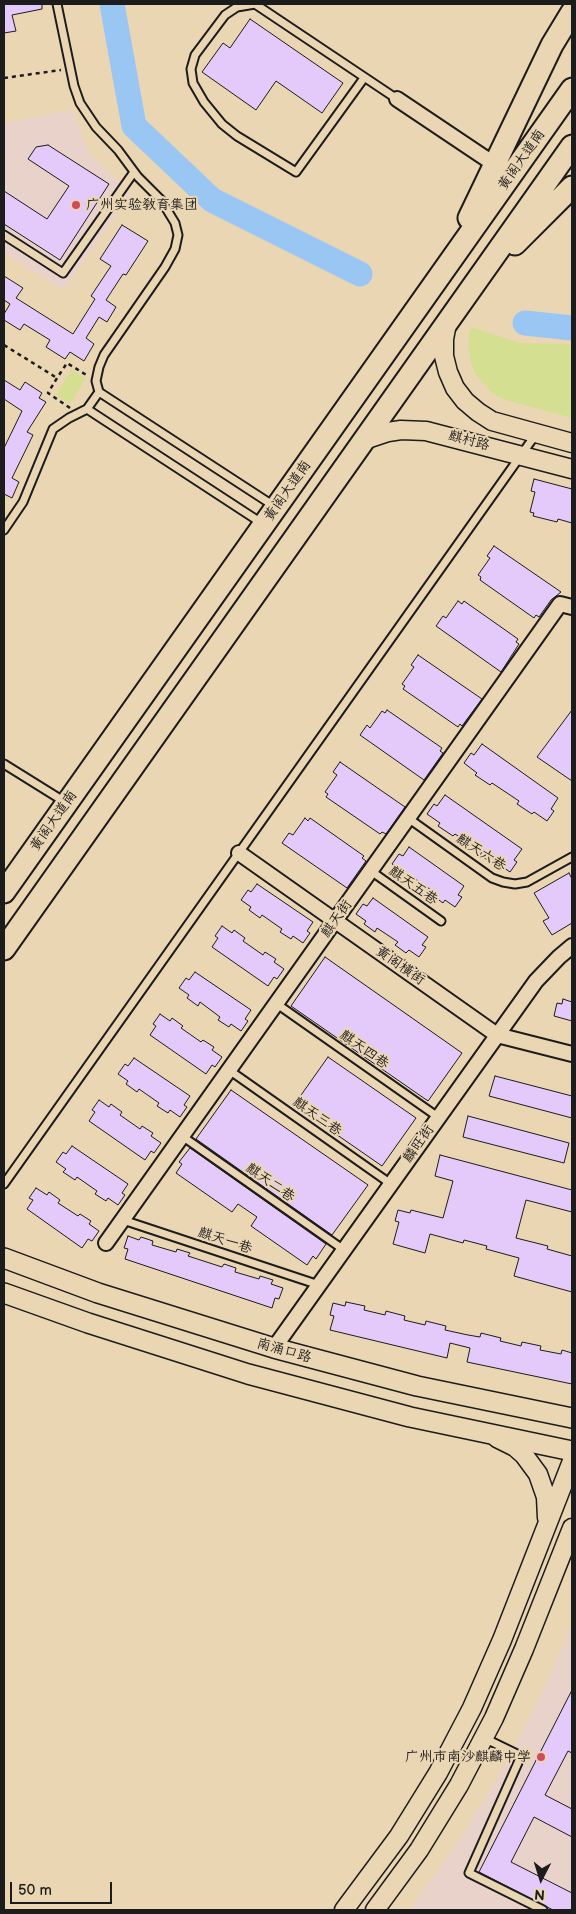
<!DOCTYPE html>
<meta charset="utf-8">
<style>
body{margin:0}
#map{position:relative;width:576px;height:1914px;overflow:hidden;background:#ebd6b4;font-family:"Balsamiq Sans",sans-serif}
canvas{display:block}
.frame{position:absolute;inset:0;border:5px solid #1c1c1c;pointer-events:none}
.north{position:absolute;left:516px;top:1854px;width:50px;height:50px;-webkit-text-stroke:4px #ebd6b4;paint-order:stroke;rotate:185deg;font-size:14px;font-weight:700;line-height:20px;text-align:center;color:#1c1c1c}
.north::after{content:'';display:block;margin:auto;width:18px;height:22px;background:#1c1c1c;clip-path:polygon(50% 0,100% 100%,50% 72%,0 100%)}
.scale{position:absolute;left:10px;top:1882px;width:102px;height:22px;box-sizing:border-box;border:2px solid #1c1c1c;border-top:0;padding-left:6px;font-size:15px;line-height:18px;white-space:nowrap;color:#1c1c1c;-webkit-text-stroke:4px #ebd6b4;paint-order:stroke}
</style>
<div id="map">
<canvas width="576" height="1914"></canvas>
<div class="frame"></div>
<div class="north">N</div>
<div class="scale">50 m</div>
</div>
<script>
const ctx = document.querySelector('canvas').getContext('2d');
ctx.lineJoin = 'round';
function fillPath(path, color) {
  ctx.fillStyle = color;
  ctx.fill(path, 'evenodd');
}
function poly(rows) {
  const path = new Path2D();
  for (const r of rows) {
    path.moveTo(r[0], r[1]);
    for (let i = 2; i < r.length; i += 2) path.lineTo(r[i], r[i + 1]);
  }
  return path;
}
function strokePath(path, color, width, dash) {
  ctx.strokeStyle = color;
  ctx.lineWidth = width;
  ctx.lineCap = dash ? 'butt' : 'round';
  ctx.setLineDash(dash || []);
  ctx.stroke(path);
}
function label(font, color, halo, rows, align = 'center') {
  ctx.font = font + ' "Balsamiq Sans","LXGW WenKai TC",sans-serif';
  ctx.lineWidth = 4;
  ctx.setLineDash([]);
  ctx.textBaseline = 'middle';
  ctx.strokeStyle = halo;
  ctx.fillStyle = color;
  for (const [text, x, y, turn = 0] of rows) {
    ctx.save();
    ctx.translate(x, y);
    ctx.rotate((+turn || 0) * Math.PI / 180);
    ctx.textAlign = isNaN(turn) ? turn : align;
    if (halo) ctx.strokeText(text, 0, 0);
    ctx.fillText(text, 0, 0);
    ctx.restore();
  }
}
fillPath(poly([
 [72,110,89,153,131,194,63,290,4,253,4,123],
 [572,1622,572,1910,410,1910,452,1851,491,1789,526,1726,557,1660]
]), '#e9d2c9');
fillPath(poly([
 [471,327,520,343,572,344,572,418,502,399,492,393,476,375,471,364,468,341],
 [71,370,86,378,70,404,56,395]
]), '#d4df92');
strokePath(poly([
 [112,4,134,126,212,200,360,274],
 [525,323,572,328]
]), '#99c6f3', 25);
const building = poly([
 [4,4,42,4,42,9,12,15,16,31,4,33,4,4],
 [250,19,343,83,322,113,276,81,256,110,202,72,223,43,230,48,250,19],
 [48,145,109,184,60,260,4,224,4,191,47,219,69,186,28,159,36,147,48,145],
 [122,225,148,241,126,275,123,274,106,300,116,307,107,322,99,317,86,338,94,344,84,361,70,352,65,359,46,347,50,340,24,324,20,330,4,320,4,314,10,304,4,300,4,276,23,288,16,298,73,334,95,299,91,296,111,266,100,259,122,225],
 [4,380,20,390,25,382,42,393,39,398,46,402,27,432,33,435,12,478,19,482,12,498,4,494,4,448,22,411,4,399,4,380],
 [534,479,572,489,572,523,558,519,557,522,533,516,534,513,530,512,535,492,531,491,534,479],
 [494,546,561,592,551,600,539,617,536,615,534,618,480,580,481,577,478,575,490,558,487,556,494,546],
 [458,601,462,604,464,601,518,639,516,642,519,644,501,672,436,626,443,616,446,618,458,601],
 [418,655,482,699,462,726,460,724,458,727,403,689,405,686,402,684,414,667,411,665,418,655],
 [387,710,442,748,440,751,443,753,424,780,360,735,367,725,370,728,382,711,385,713,387,710],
 [572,710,572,781,537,757,572,710],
 [482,744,558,798,551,809,554,811,547,821,534,812,532,814,517,804,519,801,492,783,490,785,475,775,477,773,464,763,471,753,474,755,482,744],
 [340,762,405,807,386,834,382,832,380,834,326,797,328,794,325,792,337,775,333,772,340,762],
 [445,795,522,849,514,860,517,862,510,872,497,863,495,865,480,855,482,852,455,834,453,836,438,826,440,823,427,814,434,804,437,806,445,795],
 [305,818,308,821,310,818,364,856,362,858,366,861,347,888,282,843,289,833,293,835,305,818],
 [409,847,464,886,458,895,462,897,455,907,445,900,443,903,432,895,434,892,414,878,412,881,400,874,403,871,392,864,399,854,403,856,409,847],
 [569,873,572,879,572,923,552,935,543,921,549,918,534,893,569,873],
 [257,884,313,922,307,931,310,933,303,943,293,936,291,939,280,932,282,929,262,915,260,918,249,910,251,907,241,900,248,890,251,892,257,884],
 [373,898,428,937,422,945,426,947,419,957,409,950,406,953,395,945,398,942,377,928,375,932,364,924,366,921,356,914,363,904,367,906,373,898],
 [222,926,232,933,234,930,245,938,243,941,263,955,265,952,276,959,274,962,284,969,277,979,274,977,268,986,212,947,218,938,215,936,222,926],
 [325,957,462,1053,428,1101,291,1006,325,957],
 [195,972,251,1010,245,1019,248,1021,241,1031,231,1024,229,1027,218,1020,220,1017,200,1002,198,1006,187,998,189,995,179,988,186,978,189,980,195,972],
 [563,999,572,1002,572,1021,554,1016,557,1003,562,1004,563,999],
 [160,1014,170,1021,172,1018,183,1026,181,1028,201,1042,203,1040,214,1047,212,1050,222,1057,215,1067,212,1065,206,1074,150,1035,156,1026,153,1024,160,1014],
 [328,1057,416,1118,382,1166,294,1105,328,1057],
 [134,1058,190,1096,184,1105,187,1107,180,1117,170,1110,168,1113,157,1106,159,1103,139,1089,137,1092,126,1084,128,1081,118,1074,125,1064,128,1066,134,1058],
 [495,1076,572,1096,572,1118,489,1096,495,1076],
 [231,1090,368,1185,332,1235,196,1139,231,1090],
 [99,1100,109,1107,111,1104,122,1112,120,1115,140,1129,142,1126,153,1133,151,1136,161,1143,154,1153,151,1151,145,1160,89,1121,95,1112,92,1110,99,1100],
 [468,1116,569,1143,564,1163,463,1137,468,1116],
 [72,1146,128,1184,122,1193,125,1195,118,1205,108,1198,106,1201,95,1194,97,1191,77,1177,75,1180,63,1172,66,1169,56,1162,63,1152,66,1154,72,1146],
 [190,1148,326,1244,316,1259,313,1256,307,1265,251,1226,257,1217,238,1204,232,1212,176,1173,182,1164,179,1162,190,1148],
 [440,1155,572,1190,572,1212,526,1200,516,1238,548,1246,547,1249,572,1256,572,1292,514,1276,519,1258,486,1249,487,1246,464,1240,463,1243,430,1234,425,1253,393,1244,399,1222,395,1221,398,1210,410,1213,411,1210,443,1218,453,1181,435,1176,440,1155],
 [36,1188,47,1195,49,1192,60,1200,58,1203,78,1216,80,1214,91,1221,89,1224,99,1231,92,1241,88,1239,82,1248,27,1209,33,1200,29,1198,36,1188],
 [128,1236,139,1240,141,1237,153,1241,152,1245,176,1252,177,1249,190,1253,188,1256,222,1267,224,1264,236,1268,235,1272,259,1279,260,1276,273,1280,271,1284,283,1288,279,1299,275,1298,272,1308,125,1259,128,1249,124,1248,128,1236],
 [346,1302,365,1306,364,1310,385,1315,386,1311,405,1316,404,1320,425,1325,426,1321,446,1326,445,1330,468,1335,480,1337,481,1333,501,1338,500,1341,521,1346,522,1342,541,1346,540,1350,561,1354,562,1350,572,1353,572,1384,467,1362,470,1348,450,1343,447,1358,330,1330,334,1316,330,1315,333,1303,345,1306,346,1302],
 [572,1690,572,1753,568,1751,545,1795,572,1809,572,1837,534,1817,511,1862,572,1893,572,1910,553,1910,479,1872,572,1690]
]);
fillPath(building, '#e3cafa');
strokePath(building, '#1c1c1c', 1);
const service = poly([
 [57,4,74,86,80,103,96,127,118,150,138,177,161,200,175,223,178,235,175,249,165,267,104,355,99,367,96,381,99,392],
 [364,78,296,172,237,136,222,124,204,102,193,83,191,69,195,55,225,15,237,7,255,4,397,99],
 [4,235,63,273,134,172],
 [263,524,87,409,99,392,274,506],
 [4,530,23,502,53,429,69,418,87,409],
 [4,764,65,802],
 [408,818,492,878,503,882,515,884,527,882,572,857],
 [371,871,441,921],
 [277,1004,438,1117],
 [229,1070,391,1184],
 [182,1136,344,1250],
 [4,1184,536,434],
 [123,1220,319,1285],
 [484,1738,521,1756,469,1873,543,1910]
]);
const minor = poly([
 [397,99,494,164],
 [239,853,497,1035,572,1054],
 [106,1243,560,604,572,607],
 [274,1348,536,981,559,957,572,946]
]);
const tertiary = poly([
 [447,323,444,339,444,356,448,372,455,388,465,401,478,412,492,421,572,443],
 [364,440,388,432,401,430,426,431,572,469],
 [497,1438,515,1447,524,1455,538,1474,546,1497,547,1518],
 [344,1910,399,1836,438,1773,472,1708,502,1640,572,1461],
 [375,1910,419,1850,459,1785,494,1718,524,1649,572,1528]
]);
const secondary = poly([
 [4,1258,98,1293,274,1348,417,1386,572,1418],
 [4,1293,88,1323,248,1374,410,1417,572,1451]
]);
const primary = poly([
 [469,218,552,45,572,12],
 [515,244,572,187],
 [4,892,572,89],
 [4,949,572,146]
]);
strokePath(service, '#1c1c1c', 11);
strokePath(minor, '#1c1c1c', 18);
strokePath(tertiary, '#1c1c1c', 21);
strokePath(secondary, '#1c1c1c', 22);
strokePath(primary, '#1c1c1c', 25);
strokePath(poly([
 [4,78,61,70],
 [4,345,57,378],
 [70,408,48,393,57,378,67,363,88,376]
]), '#1c1c1c', 2.5, [4, 4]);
strokePath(service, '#ebd6b4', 7);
strokePath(minor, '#ebd6b4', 14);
strokePath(tertiary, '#ebd6b4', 18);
strokePath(secondary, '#ebd6b4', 19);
strokePath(primary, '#ebd6b4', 21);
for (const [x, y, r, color] of [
 [76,205,5,"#d1495b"],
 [541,1757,5,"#d1495b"]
]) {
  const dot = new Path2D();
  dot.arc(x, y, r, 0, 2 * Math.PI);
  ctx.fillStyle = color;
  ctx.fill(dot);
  strokePath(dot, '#ebd6b4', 2);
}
label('14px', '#1c1c1c', '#ebd6b4', [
 ["黄阁大道南",522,160,-55],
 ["麒村路",469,441,15],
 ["黄阁大道南",288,491,-55],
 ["黄阁大道南",54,821,-55],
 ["麒天六巷",481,853,33],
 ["麒天五巷",413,886,35],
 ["麒天街",337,919,-55],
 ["黄阁横街",400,966,35],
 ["麒天四巷",364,1050,35],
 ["麒天三巷",317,1117,35],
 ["麟旺街",419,1144,-55],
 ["麒天二巷",270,1183,35],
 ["麒天一巷",225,1241,18],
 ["南涌口路",284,1351,16]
]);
label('14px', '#1c1c1c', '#ebd6b4', [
 ["广州实验教育集团",86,205],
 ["广州市南沙麒麟中学",531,1757,"right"]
], 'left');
</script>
